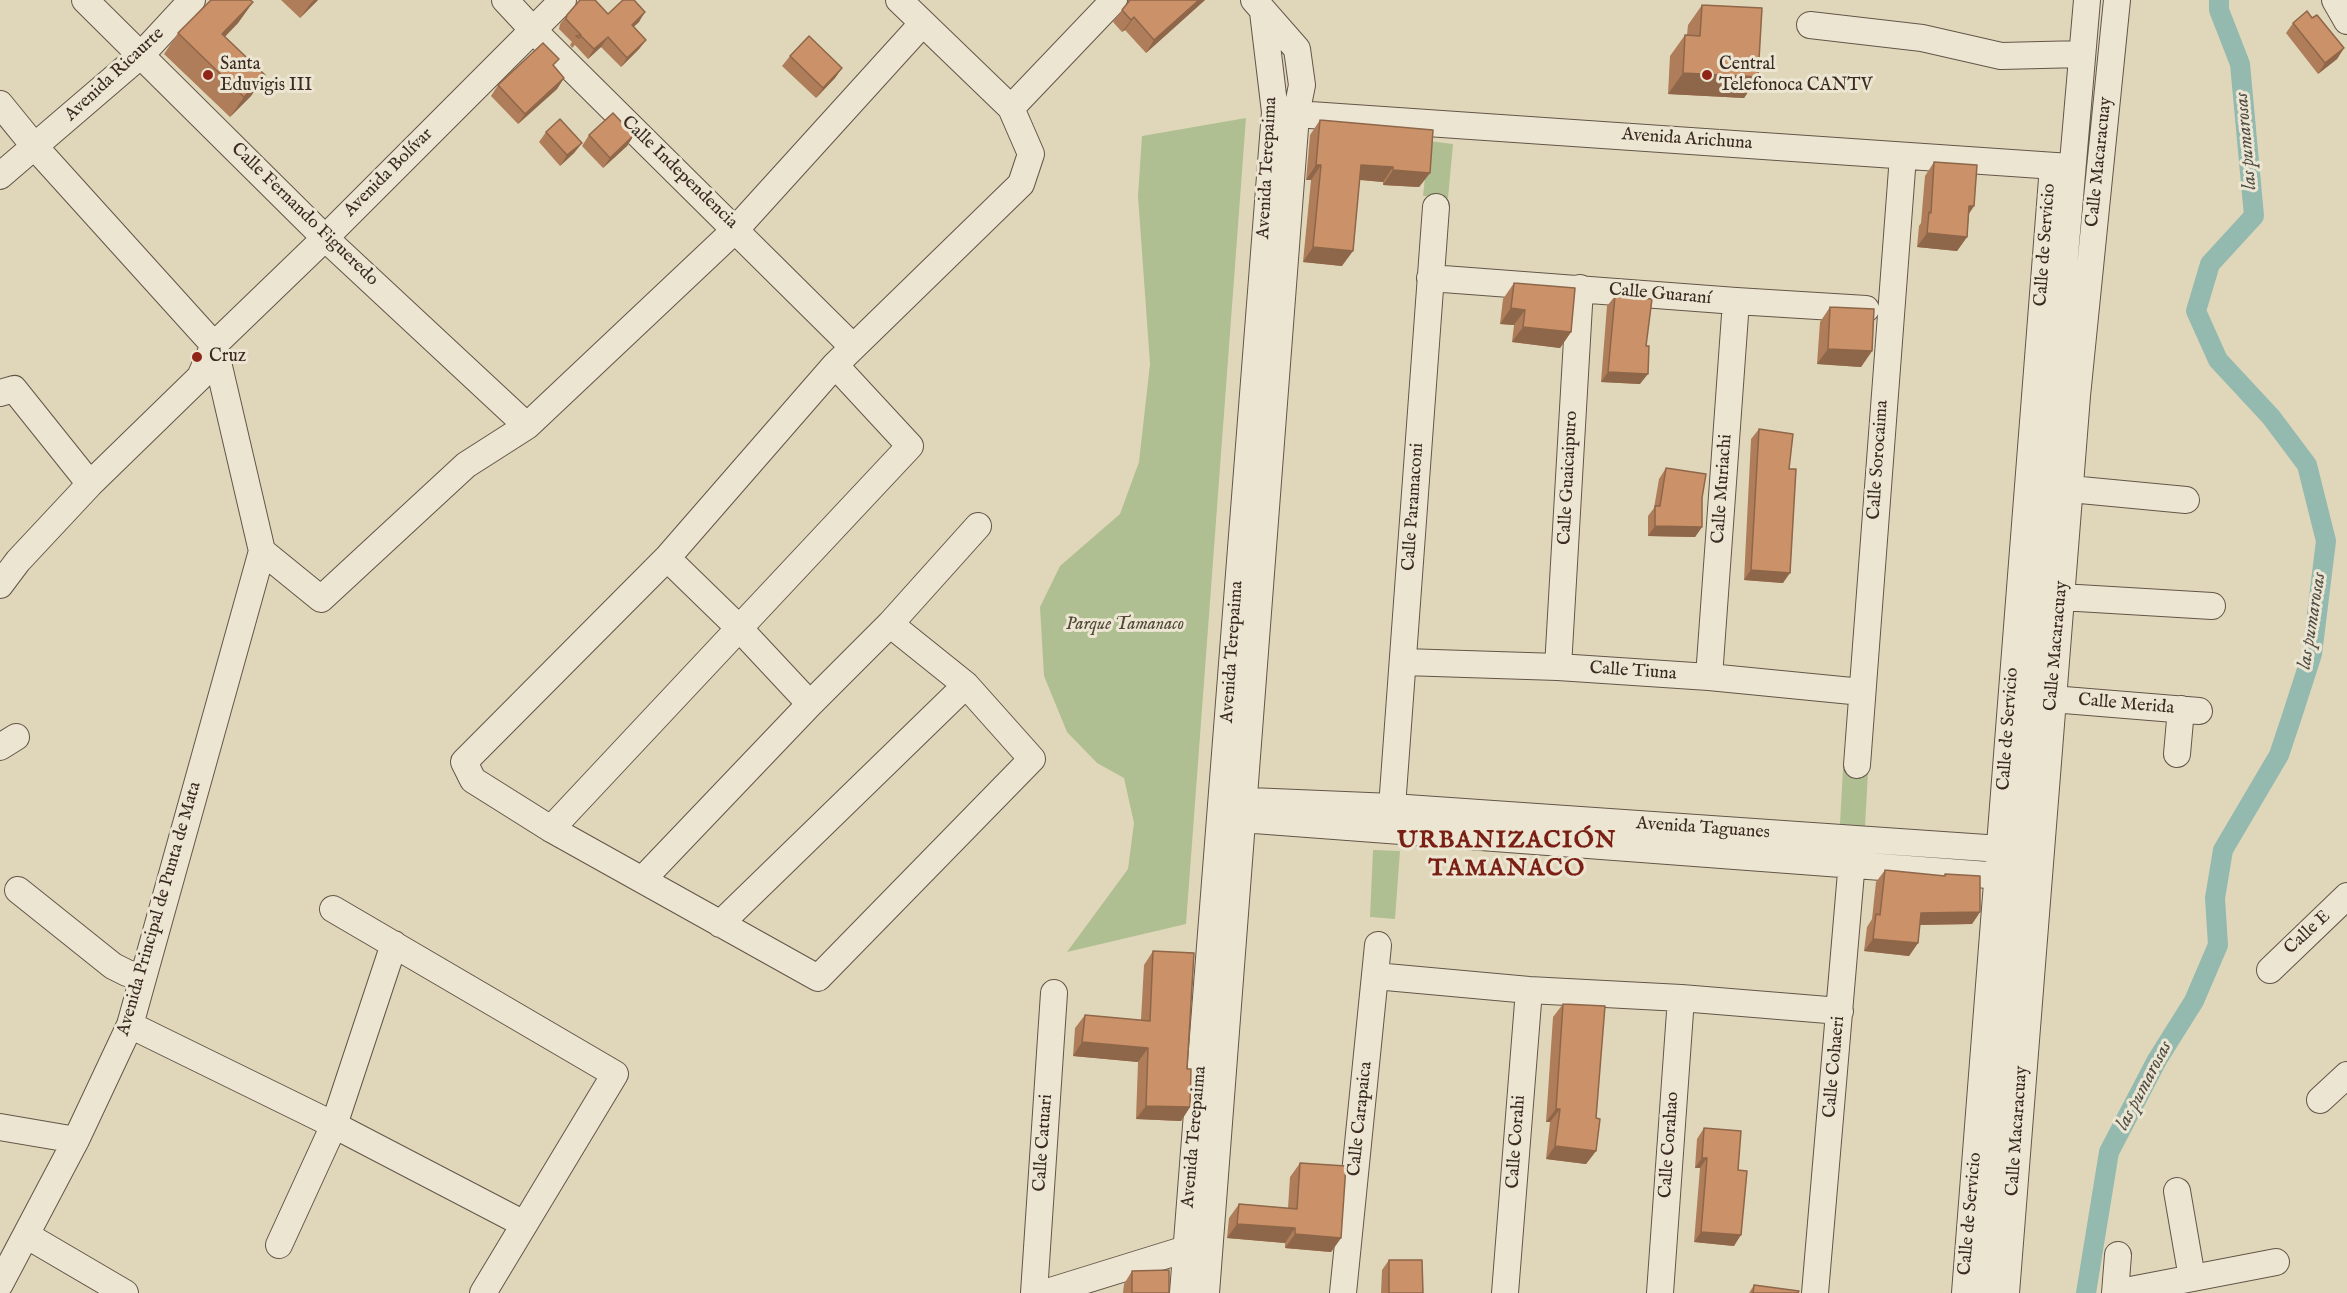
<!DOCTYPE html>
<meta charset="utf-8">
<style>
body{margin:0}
canvas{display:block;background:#e0d7ba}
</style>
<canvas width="2347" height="1293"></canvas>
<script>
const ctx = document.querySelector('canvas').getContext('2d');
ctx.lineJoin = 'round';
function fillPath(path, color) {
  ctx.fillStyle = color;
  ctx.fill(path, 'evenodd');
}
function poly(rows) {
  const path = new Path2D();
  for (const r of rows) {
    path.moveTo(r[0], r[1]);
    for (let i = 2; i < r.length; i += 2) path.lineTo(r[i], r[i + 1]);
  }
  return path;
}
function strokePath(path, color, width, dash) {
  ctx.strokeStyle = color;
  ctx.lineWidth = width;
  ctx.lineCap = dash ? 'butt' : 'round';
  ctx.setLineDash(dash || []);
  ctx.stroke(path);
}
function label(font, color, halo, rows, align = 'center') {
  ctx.font = font + ' "IM FELL English",serif';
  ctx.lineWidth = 6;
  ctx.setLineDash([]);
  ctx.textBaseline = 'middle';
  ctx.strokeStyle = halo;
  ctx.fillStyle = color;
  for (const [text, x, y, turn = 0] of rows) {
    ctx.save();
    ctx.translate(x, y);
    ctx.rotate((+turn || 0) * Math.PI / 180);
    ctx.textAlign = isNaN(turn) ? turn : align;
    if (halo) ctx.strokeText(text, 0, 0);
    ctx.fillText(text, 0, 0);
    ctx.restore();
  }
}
fillPath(poly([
 [1246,118,1186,924,1067,952,1128,869,1134,823,1124,778,1097,763,1067,732,1044,676,1040,607,1060,566,1120,514,1139,462,1150,364,1138,196,1142,136],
 [1429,141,1453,144,1448,198,1423,196],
 [1843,769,1868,772,1865,827,1840,824],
 [1373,850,1400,851,1395,919,1370,917]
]), '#b0bf91');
strokePath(poly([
 [2086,1293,2109,1152,2157,1060,2194,1001,2218,945,2215,898,2223,850,2279,755,2292,716,2312,654,2326,541,2307,465,2271,417,2218,360,2196,311,2210,264,2254,216,2240,64,2219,10,2219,0]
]), '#94bab0', 20);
const minor = poly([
 [85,0,325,238,527,426],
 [505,0,532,29,853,347],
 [899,0,1011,108,1031,154,1021,184,835,365,667,558,464,762,473,780,551,829,818,978,1032,759,966,685,890,624,978,526],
 [2335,0,2347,21],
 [1810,25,1922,38,2001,56,2082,54],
 [0,104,35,147,214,345,262,551,321,599,466,465,527,426,736,229,922,24],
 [1011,108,1114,0],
 [1281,113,2070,167],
 [0,176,141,55,192,0],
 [1430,278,1736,301,1866,309],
 [0,393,14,389,90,484],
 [2070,489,2186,500],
 [667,558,739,628,810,704],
 [0,585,18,561,90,484,200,377,214,345,325,238,563,0],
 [2061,597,2212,606],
 [1404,662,1558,667,1709,677,1862,692],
 [1558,667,1580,288],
 [1709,677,1736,301],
 [2052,699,2199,711],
 [0,747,16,737],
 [2177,754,2181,709],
 [1857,765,1903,156],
 [1226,800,1392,807,2015,850],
 [1392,807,1436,207],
 [1241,819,2015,877],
 [551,829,910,446,835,365],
 [643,879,810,704,890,624],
 [18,890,113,966,127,973,143,978],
 [333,909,615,1074,483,1293],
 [720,924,966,685],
 [2270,970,2347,896],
 [1375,976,1529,990,1681,998,1840,1011],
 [130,1025,334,1125,524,1224],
 [2320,1100,2347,1075],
 [0,1127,76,1140],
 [2177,1191,2192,1278],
 [26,1235,125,1293],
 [279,1245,334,1125,394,944],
 [0,1284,76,1140,130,1025,262,551],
 [1034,1293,1054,993],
 [1044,1293,1186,1249],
 [1183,1293,1275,112,1263,12],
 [1206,1293,1296,115,1302,85,1297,49,1254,0],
 [1343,1293,1378,945],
 [1505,1293,1529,990],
 [1660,1293,1681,998],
 [1815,1293,1853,849],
 [1965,1293,2053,166],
 [1986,1293,2019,877,2055,371,2087,0],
 [2006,1293,2077,396,2117,0],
 [2115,1293,2276,1262],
 [2115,1293,2118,1255]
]);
strokePath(minor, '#645548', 28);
strokePath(minor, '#ebe5d2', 26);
fillPath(poly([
 [281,0,318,0,300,18],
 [1128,0,1205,0,1146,53,1125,30,1122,32,1113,22,1128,3],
 [253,2,238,23,225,37,265,75,251,96,230,117,164,54,178,33],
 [1702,5,1758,77,1744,98,1668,94,1670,56,1685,35,1687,35,1688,25],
 [608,14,639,22,633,27,646,40,639,49,621,67,601,47,588,59,575,45,572,48,570,45,572,42,559,29,560,24,567,15],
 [2312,18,2344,48,2337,59,2318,74,2286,33,2293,23],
 [790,56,842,68,835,78,816,98,782,66],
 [564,78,557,89,518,124,491,96,498,85],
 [1320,120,1430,173,1419,187,1383,185,1383,182,1360,180,1342,266,1303,262,1311,180,1306,180,1310,135],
 [546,132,582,143,574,153,560,166,539,142],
 [589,135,634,135,627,146,603,168,582,146],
 [1934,162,1974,206,1969,214,1967,237,1957,251,1917,247,1919,226,1921,223,1925,176],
 [1514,283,1571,332,1560,348,1512,342,1514,325,1500,324,1503,299],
 [1615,296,1640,384,1601,382,1607,306],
 [1830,307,1872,351,1861,367,1817,364,1820,322],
 [1759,429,1789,469,1783,583,1744,580,1751,439],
 [1666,468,1702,498,1702,527,1695,537,1648,536,1648,516,1654,508,1659,479],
 [1885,870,1944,876,1945,874,1980,912,1972,924,1919,925,1918,943,1909,956,1864,951,1867,927,1872,919,1876,882],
 [1153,951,1187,1069,1190,1107,1181,1121,1136,1119,1138,1062,1073,1056,1075,1028,1085,1015,1141,1020,1144,965],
 [1563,1004,1596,1118,1596,1151,1586,1164,1546,1159,1550,1122,1546,1122,1553,1017],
 [1704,1128,1734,1246,1694,1242,1700,1168,1695,1168,1697,1139],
 [1300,1163,1341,1238,1331,1252,1285,1248,1285,1243,1227,1238,1229,1218,1239,1204,1288,1208,1290,1177],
 [1389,1260,1423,1293,1381,1293,1382,1270],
 [1132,1271,1169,1293,1123,1293,1124,1284],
 [1754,1285,1798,1293,1749,1293]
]), '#af7d59');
fillPath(poly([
 [314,0,318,0,300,18,311,3],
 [1199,0,1205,0,1146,53,1154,40],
 [253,2,238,23,207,54,222,34],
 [645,12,639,22,625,35,632,25],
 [1134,17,1125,30,1122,32,1131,20],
 [608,37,601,47,588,59,594,49],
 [646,40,639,49,621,67,627,58],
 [2344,48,2337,59,2318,74,2325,63],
 [842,68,835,78,816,98,823,88],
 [1683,73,1758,77,1744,98,1668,94],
 [265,75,251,96,230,117,244,97],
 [564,78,557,89,518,124,525,114],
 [634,135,627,146,603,168,610,158],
 [582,143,574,153,560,166,567,155],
 [1316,165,1321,165,1311,180,1306,180],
 [1361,165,1393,167,1383,182,1351,179],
 [1393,170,1430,173,1419,187,1383,185],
 [1969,206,1974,206,1964,220],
 [1927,233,1967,237,1957,251,1917,247],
 [1313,247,1353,251,1342,266,1303,262],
 [1511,308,1525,310,1514,325,1500,324],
 [1523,327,1571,332,1560,348,1512,342],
 [1828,349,1872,351,1861,367,1817,364],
 [1608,372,1648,374,1640,384,1601,382],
 [1655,526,1702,527,1695,537,1648,536],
 [1751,570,1790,573,1783,583,1744,580],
 [1980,912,1972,924,1912,925,1921,913],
 [1873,939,1918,943,1909,956,1864,951],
 [1082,1042,1148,1048,1138,1062,1073,1056],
 [1146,1106,1190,1107,1181,1121,1136,1119],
 [1556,1109,1560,1109,1550,1122,1546,1122],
 [1555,1146,1596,1151,1586,1164,1546,1159],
 [1702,1158,1707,1158,1700,1168,1695,1168],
 [1237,1224,1295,1228,1285,1243,1227,1238],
 [1701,1232,1741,1235,1734,1246,1694,1242],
 [1295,1234,1341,1238,1331,1252,1285,1248]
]), '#8e6649');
const building = poly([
 [211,0,250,0,253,2,222,34,265,75,244,97,178,33,211,0],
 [580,0,595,0,608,14,623,0,634,0,645,12,632,25,646,40,627,58,608,37,594,49,581,36,579,38,576,36,581,35,566,19,567,15,580,0],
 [1130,0,1199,0,1154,40,1134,17,1131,20,1122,10,1130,0],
 [1702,5,1762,8,1758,77,1683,73,1685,35,1700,36,1702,5],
 [2307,11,2312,18,2317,15,2344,48,2325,63,2293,23,2307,11],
 [809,36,842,68,823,88,790,56,809,36],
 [543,43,559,59,553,65,564,78,525,114,498,85,543,43],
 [613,113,634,135,610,158,589,135,613,113],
 [560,119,582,143,567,155,546,132,560,119],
 [1320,120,1433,130,1430,173,1393,170,1393,167,1361,165,1353,251,1313,247,1321,165,1316,165,1320,120],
 [1934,162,1977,165,1974,206,1969,206,1967,237,1927,233,1929,212,1931,213,1934,162],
 [1514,283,1575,288,1571,332,1523,327,1525,310,1511,308,1514,283],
 [1615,296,1652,299,1646,346,1649,346,1648,374,1608,372,1615,296],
 [1830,307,1874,309,1872,351,1828,349,1830,307],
 [1759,429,1793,434,1789,469,1796,469,1790,573,1751,570,1759,429],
 [1666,468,1706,474,1702,498,1702,527,1655,526,1655,506,1660,506,1666,468],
 [1885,870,1945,876,1945,874,1980,876,1980,912,1921,913,1918,943,1873,939,1876,914,1880,915,1885,870],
 [1153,951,1194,953,1187,1069,1191,1069,1190,1107,1146,1106,1148,1048,1082,1042,1085,1015,1150,1021,1153,951],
 [1563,1004,1605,1006,1596,1118,1600,1119,1596,1151,1555,1146,1560,1109,1556,1109,1563,1004],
 [1704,1128,1741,1131,1738,1170,1747,1171,1741,1235,1701,1232,1707,1158,1702,1158,1704,1128],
 [1300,1163,1346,1166,1341,1238,1295,1234,1295,1228,1237,1224,1239,1204,1297,1209,1300,1163],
 [1389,1260,1422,1260,1423,1293,1389,1293,1389,1260],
 [1169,1270,1169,1293,1132,1293,1132,1271,1169,1270],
 [1754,1285,1799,1291,1798,1293,1753,1293,1754,1285]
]);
fillPath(building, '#cb9168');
strokePath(building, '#8e6649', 1.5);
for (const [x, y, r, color] of [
 [208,75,6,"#8f2418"],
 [1707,75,6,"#8f2418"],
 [197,357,6,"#8f2418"]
]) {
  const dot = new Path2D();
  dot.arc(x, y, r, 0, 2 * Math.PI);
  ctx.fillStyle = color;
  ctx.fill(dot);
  strokePath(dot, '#ebe5d2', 2);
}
label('18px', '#3b2a22', '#ebe5d2', [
 ["Santa",220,65],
 ["Eduvigis III",220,86],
 ["Central",1719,65],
 ["Telefonoca CANTV",1719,86],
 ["Cruz",209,357]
], 'left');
label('18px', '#3b2a22', '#ebe5d2', [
 ["Avenida Ricaurte",115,75,-43],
 ["Avenida Arichuna",1687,140,4],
 ["Calle Macaracuay",2100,162,-84],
 ["Avenida Terepaima",1268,168,-87],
 ["Avenida Bolívar",389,173,-45],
 ["Calle Independencia",679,173,44],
 ["Calle Fernando Figueredo",304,215,44],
 ["Calle de Servicio",2046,245,-86],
 ["Calle Guaraní",1660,295,5],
 ["Calle Sorocaima",1879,460,-86],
 ["Calle Guaicaipuro",1569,478,-87],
 ["Calle Muriachi",1723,489,-86],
 ["Calle Paramaconi",1414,507,-86],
 ["Calle Macaracuay",2057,646,-85],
 ["Avenida Terepaima",1233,652,-86],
 ["Calle Tiuna",1633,672,4],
 ["Calle Merida",2126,705,5],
 ["Calle de Servicio",2009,729,-86],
 ["Avenida Taguanes",1703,829,4],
 ["Avenida Principal de Punta de Mata",160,909,-74],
 ["Calle E",2308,933,-43],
 ["Calle Cohaeri",1835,1067,-85],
 ["Calle Carapaica",1361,1119,-84],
 ["Calle Macaracuay",2018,1131,-86],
 ["Avenida Terepaima",1195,1137,-85],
 ["Calle Corahi",1517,1142,-86],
 ["Calle Catuari",1044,1143,-86],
 ["Calle Corahao",1670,1145,-86],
 ["Calle de Servicio",1971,1214,-85]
]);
label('italic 18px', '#524838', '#ebe5d2', [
 ["Parque Tamanaco",1125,625]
]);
label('italic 20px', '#514e46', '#ebe5d2', [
 ["las pumarosas",2247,141,-95],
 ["las pumarosas",2313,621,-81],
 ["las pumarosas",2145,1086,-62]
]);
ctx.letterSpacing = '1.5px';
label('bold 24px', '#7a1f14', '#ebe5d2', [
 ["URBANIZACIÓN",1507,842],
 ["TAMANACO",1507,870]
]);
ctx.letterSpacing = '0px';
</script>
